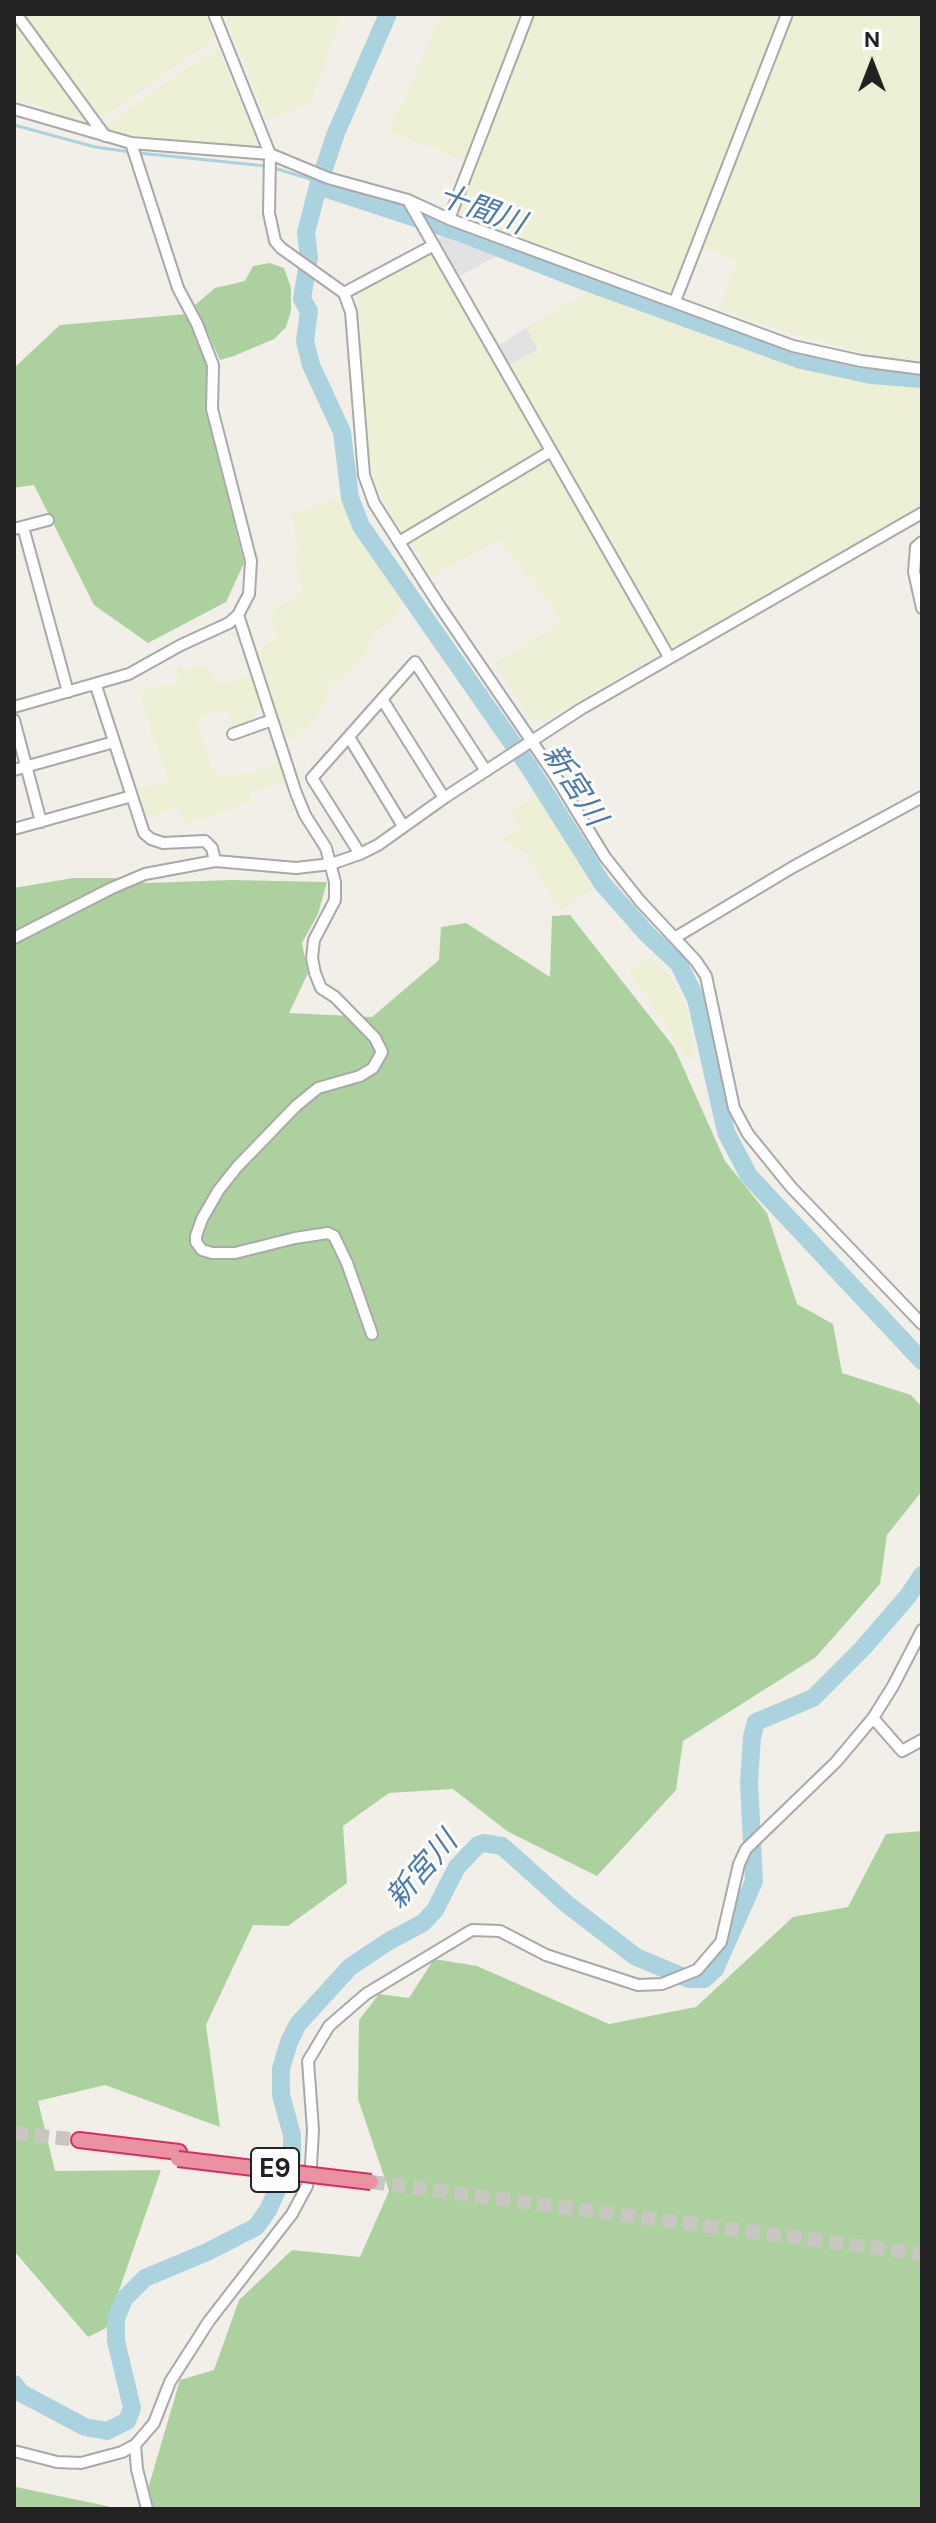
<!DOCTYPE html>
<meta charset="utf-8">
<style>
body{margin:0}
#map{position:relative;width:936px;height:2523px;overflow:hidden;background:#f2efe9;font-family:"DM Sans",sans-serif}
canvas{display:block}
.frame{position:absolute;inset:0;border:16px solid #222;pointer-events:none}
.north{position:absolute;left:832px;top:24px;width:80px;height:80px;-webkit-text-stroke:6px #fff;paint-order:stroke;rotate:0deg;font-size:22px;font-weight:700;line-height:32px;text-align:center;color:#222}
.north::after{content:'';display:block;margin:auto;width:28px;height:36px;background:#222;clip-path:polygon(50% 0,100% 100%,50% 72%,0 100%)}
</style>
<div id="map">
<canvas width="936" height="2523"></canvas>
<div class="frame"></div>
<div class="north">N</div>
</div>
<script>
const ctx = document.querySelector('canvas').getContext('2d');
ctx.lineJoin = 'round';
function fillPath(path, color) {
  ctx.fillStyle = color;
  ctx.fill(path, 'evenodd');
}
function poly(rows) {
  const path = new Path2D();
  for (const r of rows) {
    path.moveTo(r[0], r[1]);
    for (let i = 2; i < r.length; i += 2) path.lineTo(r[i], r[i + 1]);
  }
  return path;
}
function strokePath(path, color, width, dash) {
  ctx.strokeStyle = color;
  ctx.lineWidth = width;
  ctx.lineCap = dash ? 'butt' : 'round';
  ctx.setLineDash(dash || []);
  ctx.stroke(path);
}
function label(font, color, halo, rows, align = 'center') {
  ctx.font = font + ' "DM Sans","Noto Sans JP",sans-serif';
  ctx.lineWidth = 6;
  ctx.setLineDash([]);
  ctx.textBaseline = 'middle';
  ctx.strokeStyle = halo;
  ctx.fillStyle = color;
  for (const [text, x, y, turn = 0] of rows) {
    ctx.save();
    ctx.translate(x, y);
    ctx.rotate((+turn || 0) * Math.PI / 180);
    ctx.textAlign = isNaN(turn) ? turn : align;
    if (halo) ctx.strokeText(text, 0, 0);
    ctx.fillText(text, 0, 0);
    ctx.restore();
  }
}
fillPath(poly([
 [21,14,205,14,215,38,101,119,97,118],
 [224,14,342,14,314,96,307,104,268,120],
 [442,14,522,14,465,161,389,131],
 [534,14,782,14,673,292,456,217],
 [792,14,922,14,922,347,917,361,880,357,803,337,719,309,737,261,702,248],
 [16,19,92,127,47,108,14,100,14,22],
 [217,47,260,148,184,142,115,132,105,126],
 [429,252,543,450,403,534,380,496,369,459,364,422,361,329,356,293],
 [592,289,796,368,922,386,922,507,673,649,506,367,538,349,526,328],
 [549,456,661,653,542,722,529,717,495,663,563,622,499,539,431,577,409,539],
 [341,496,348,521,403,602,394,619,376,631,361,661,329,688,323,708,294,740,287,737,262,673,258,652,279,635,271,622,274,608,302,596,295,557,299,552,291,515],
 [206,666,220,685,254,674,264,707,252,713,255,722,235,730,226,708,196,721,214,771,219,777,256,771,279,763,287,781,250,793,253,802,186,825,178,808,144,818,136,792,168,781,138,692,178,682,177,667],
 [537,796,593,888,561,911,525,852,500,842,519,827,512,811],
 [651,957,672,980,688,1011,695,1059,690,1060,629,972]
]), '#eef0d5');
fillPath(poly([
 [270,263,284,268,291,288,291,311,286,327,274,339,234,356,220,360,195,305,215,288,245,281,253,266],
 [186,314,207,365,206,410,244,563,226,602,148,643,94,605,34,485,14,488,14,368,60,325],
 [73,878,114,878,147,883,231,880,327,882,318,914,302,943,308,973,289,1013,372,1017,439,960,441,927,466,923,550,977,552,916,570,915,674,1047,725,1161,767,1213,797,1304,833,1324,842,1373,911,1395,922,1407,922,1491,887,1535,880,1584,816,1657,683,1741,676,1790,597,1876,507,1831,453,1789,389,1793,343,1826,347,1883,288,1926,253,1925,206,2025,220,2127,105,2085,38,2101,55,2171,161,2170,106,2328,88,2337,14,2251,14,888],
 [922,1831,922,2509,142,2509,180,2380,214,2370,239,2300,292,2250,360,2257,389,2191,358,2099,359,2020,379,1994,409,1998,434,1959,477,1966,609,2024,696,2007,793,1917,848,1907,886,1834],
 [14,2487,16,2487,121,2509,14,2509]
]), '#add19e');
fillPath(poly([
 [445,233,500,254,458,277,437,240],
 [526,328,538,349,506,367,496,347]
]), '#e2e2e2');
strokePath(poly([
 [14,125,95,147,131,152],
 [139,153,266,166],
 [274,168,320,182]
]), '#aad3df', 3);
strokePath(poly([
 [388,14,336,133,318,186,464,234,581,280,801,360,871,375,922,379],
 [318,186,306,233,309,257,302,299,309,311,305,341,311,365,342,432,350,498,361,526,529,767,602,883,647,934,679,964,696,999,726,1132,749,1176,922,1361],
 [14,2384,21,2393,85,2427,107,2431,127,2421,132,2408,116,2341,116,2319,124,2299,145,2278,207,2252,256,2227,268,2210,292,2158,292,2135,281,2095,281,2069,289,2042,298,2024,350,1967,389,1941,423,1923,435,1910,457,1867,478,1845,484,1843,502,1846,568,1905,636,1957,689,1979,704,1979,715,1969,754,1881,749,1782,752,1737,756,1722,813,1698,863,1648,908,1596,922,1575]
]), '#aad3df', 18);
strokePath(poly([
 [14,2133,79,2140],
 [371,2182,922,2254]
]), '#c8c6c1', 14, [14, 7]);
const minor = poly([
 [16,14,105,136],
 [214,14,270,154,269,213,275,241,281,248,344,293,351,312,364,475,374,503,439,605,554,774,605,857,640,901,696,961,706,976,734,1108,748,1134,791,1187,922,1324],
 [14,109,131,143,270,154,328,178,408,200,449,219,793,346,861,361,922,369],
 [409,202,669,657],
 [449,219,528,14],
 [344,293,434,245],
 [675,301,787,14],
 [23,527,68,692],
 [14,529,48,520],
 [399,542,551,451],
 [922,542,916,547,914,572,922,608],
 [238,615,296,793,305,815,326,848,335,882,335,900,314,940,312,958,315,973,321,988,335,997,375,1038,382,1052,373,1068,360,1076,318,1088,296,1106,237,1167,218,1191,202,1219,196,1236,196,1242,202,1250,212,1253,235,1253,295,1238,328,1233,334,1236,347,1263,372,1334],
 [96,686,144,833,151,839,163,843,205,841,212,848,215,861],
 [382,699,444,798],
 [14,707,129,674,181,645,229,623,238,615,249,594,251,561,212,409,213,365,197,324,178,288,131,143],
 [14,720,41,822],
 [233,734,272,720],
 [349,737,403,826],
 [14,770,114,742],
 [14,829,132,796],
 [360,854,312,778,415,662,486,771],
 [676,937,793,867,922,797],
 [14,938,112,888,145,874,215,861,296,868,331,864,360,854,378,845,444,798,581,709,922,513],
 [873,1718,902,1751,922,1740],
 [135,2445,137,2469,147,2509],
 [14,2451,57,2462,81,2463,122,2452,135,2445,154,2423,170,2382,209,2321,292,2214,307,2186,311,2165,313,2130,308,2061,329,2026,366,1994,472,1930,500,1931,546,1955,638,1985,662,1984,697,1970,721,1942,739,1864,746,1849,836,1762,873,1718,893,1686,922,1630]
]);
const highway = poly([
 [79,2140,179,2152]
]);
strokePath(minor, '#a9a9a9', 14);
strokePath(highway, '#dc2a67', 18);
strokePath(minor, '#fff', 10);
strokePath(highway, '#e892a2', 14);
const highwayBridge = poly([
 [178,2159,371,2182]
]);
strokePath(highwayBridge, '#dc2a67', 18, []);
strokePath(highwayBridge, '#e892a2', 14);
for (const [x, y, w] of [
 [275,2170,48]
]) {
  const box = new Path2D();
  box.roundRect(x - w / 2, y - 22, w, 44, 6);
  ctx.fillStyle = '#fff';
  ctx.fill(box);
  strokePath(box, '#222', 2);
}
label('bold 26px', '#222', null, [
 ["E9",275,2170]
]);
label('italic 30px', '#4a7aab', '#fff', [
 ["十間川",481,211,20],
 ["新宮川",573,786,57],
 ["新宮川",423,1871,-49]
]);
</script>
